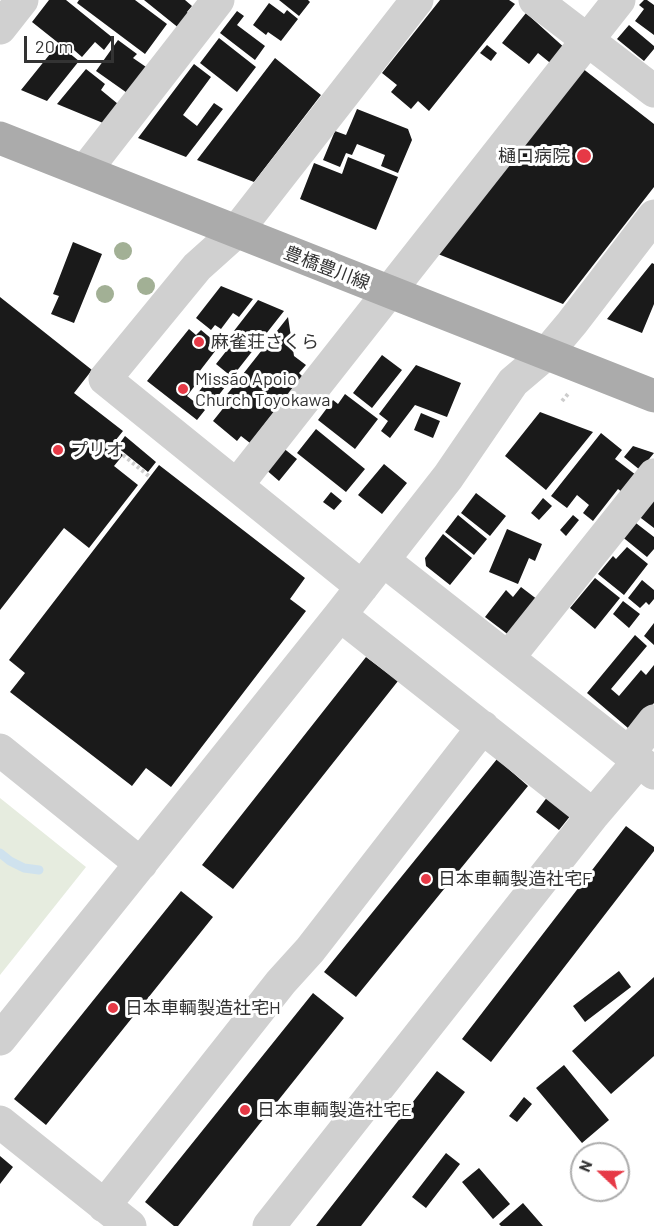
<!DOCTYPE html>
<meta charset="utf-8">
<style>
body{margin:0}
#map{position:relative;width:654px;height:1226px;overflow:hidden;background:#fff;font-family:Barlow,sans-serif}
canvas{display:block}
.north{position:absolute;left:570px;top:1142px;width:60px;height:60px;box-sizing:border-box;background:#fff;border:2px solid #adadad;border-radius:50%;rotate:292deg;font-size:16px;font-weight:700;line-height:24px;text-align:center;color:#333}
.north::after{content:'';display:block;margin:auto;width:21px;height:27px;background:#e63946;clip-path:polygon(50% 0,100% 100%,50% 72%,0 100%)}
.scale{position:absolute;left:24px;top:36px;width:90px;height:27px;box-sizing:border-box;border:3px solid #333;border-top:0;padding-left:8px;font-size:18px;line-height:21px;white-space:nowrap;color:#333;-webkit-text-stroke:4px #fff;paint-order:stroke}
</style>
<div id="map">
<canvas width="654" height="1226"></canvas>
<div class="north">N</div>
<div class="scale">20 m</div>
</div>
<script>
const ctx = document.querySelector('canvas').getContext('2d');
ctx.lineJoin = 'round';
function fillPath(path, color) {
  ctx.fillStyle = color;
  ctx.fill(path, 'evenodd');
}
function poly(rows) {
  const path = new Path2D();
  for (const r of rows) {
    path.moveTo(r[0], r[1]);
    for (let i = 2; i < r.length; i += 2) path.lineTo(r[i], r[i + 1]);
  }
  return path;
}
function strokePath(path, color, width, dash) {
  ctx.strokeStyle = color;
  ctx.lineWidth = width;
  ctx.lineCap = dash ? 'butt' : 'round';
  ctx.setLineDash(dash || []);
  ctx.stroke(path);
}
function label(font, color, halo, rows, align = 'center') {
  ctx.font = font + ' Barlow,"Noto Sans JP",sans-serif';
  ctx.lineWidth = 6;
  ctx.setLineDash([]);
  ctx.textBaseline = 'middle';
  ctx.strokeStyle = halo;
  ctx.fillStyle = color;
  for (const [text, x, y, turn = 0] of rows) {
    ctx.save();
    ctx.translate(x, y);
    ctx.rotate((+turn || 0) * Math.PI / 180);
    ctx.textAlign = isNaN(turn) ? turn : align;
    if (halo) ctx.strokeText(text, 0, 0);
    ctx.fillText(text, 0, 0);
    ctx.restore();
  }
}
fillPath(poly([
 [0,798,86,867,0,975]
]), '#e6ecdf');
strokePath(poly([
 [0,853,10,861,24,868,39,870]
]), '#cfe2ee', 9);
fillPath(poly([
 [49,0,66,0,113,38,104,50,95,42,82,57,74,50,71,53,32,22],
 [79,0,135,0,167,24,145,54,77,3],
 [144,0,185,0,192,6,187,12,191,16,180,29],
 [279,0,308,0,310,2,299,16],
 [440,0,509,0,515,4,429,111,418,101,411,109,391,92,397,85,382,73],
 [644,0,647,0,654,5,654,35,635,21,644,9,639,5],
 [269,3,284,14,287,10,298,19,281,41,268,32,266,35,253,25],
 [237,11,244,16,237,25,265,46,255,60,220,33],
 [526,13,567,50,554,66,538,53,529,64,502,43],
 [629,25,654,46,654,49,644,61,617,39],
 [219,38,256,67,237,92,200,63],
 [118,40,137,54,133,58,149,69,130,95,96,71],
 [58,44,79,61,47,101,21,90],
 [487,45,497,53,491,61,480,53],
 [275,58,321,95,254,182,197,160],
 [194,64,211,77,183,115,197,126,214,103,223,109,186,157,138,138],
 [582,68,654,124,654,187,563,304,438,254],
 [86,69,105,84,101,90,118,104,103,123,57,104],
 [357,109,408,129,412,140,398,173,381,166,385,155,357,144,352,155,346,153,340,167,323,160,335,131,346,135],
 [348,157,398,177,376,230,300,199,314,163,342,174],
 [73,242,102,254,74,323,51,314,59,296,53,294],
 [652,263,654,264,654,304,642,333,607,319],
 [221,286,253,299,239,317,233,313,221,329,215,325,211,330,196,318],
 [0,297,92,370,74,393,123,431,111,446,123,455,114,466,138,485,89,548,64,528,0,610],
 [258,300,284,311,232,377,216,364,235,340,230,336],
 [288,317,294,356,306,365,299,373,302,376,250,443,241,436,237,441,213,421,225,406,221,402],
 [189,329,196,335,201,330,213,340,209,345,216,350,199,372,203,375,187,396,205,410,197,420,147,381],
 [382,355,402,370,372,408,353,393],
 [416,365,461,383,447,417,415,405,390,438,381,431,388,421,379,414],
 [211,376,225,387,211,405,197,394],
 [345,394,378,419,355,449,318,420,333,400,338,404],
 [540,412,593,432,546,490,505,456],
 [421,413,440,421,433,438,414,430],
 [316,429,365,469,346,492,297,453],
 [601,433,622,450,615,459,636,475,622,492,618,489,593,521,583,513,589,505,577,495,567,508,551,496],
 [125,436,156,462,148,472,117,447],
 [633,446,654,453,640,470,624,457],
 [282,447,297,459,279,481,264,468],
 [384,464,407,483,382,514,358,495],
 [159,465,305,578,290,599,306,611,171,787,146,768,132,786,10,692,25,673,9,660],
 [331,492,342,501,334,510,323,502],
 [476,493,506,516,490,536,461,513],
 [654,495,654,528,637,515],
 [543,498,552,506,539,520,531,513],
 [458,515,487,539,474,555,445,532],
 [573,515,579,520,566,536,560,530],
 [632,520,654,537,654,549,647,557,620,535],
 [507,529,542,544,535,561,529,558,518,584,489,572],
 [443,534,472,558,450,585,426,566,425,558],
 [627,547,648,564,624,595,598,574,613,556,616,559],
 [595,578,620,598,595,629,570,608],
 [642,580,654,590,654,599,649,605,646,602,640,608,628,598],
 [521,587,538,600,510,636,485,617,506,590,513,597],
 [623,601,640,614,629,628,613,614],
 [654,623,654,645,644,636],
 [635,635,647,646,611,689,619,696,641,670,646,675,654,665,654,703,641,718,628,728,587,693],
 [366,657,398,681,233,889,202,865],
 [497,759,528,786,356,997,324,972],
 [548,796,571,815,559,830,536,812],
 [626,826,654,847,654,851,491,1062,462,1039],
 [181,891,213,917,46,1125,14,1099],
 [619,971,631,987,585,1022,573,1006],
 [654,977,654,1056,611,1094,572,1051],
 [313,993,344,1018,178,1226,174,1226,145,1202],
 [564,1065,609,1120,582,1143,536,1088],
 [437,1071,465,1092,361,1226,316,1226],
 [524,1097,532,1104,517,1122,509,1116],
 [446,1153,460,1164,426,1208,412,1197],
 [0,1156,13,1167,0,1184],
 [479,1168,510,1204,493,1219,462,1182],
 [523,1203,543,1226,501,1226,499,1224]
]), '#1a1a1a');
strokePath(poly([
 [562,401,568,394],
 [123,455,150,477]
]), '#cdcdcd', 4, [3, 3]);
strokePath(poly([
 [535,0,654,91],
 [0,28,22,0],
 [85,171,218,0],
 [237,485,619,0],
 [383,560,654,773],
 [362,587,105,379,197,267,236,232,417,0],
 [340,615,593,815],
 [508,658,654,475],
 [0,750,141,864],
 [629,753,654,721],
 [0,1039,340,615,448,477,513,382,546,354,572,323,654,216],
 [0,1122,130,1226],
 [104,1206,281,982,310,950,483,727],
 [269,1226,593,815,639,761]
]), '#d0d0d0', 33);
strokePath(poly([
 [0,138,654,396]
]), '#ababab', 33);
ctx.fillStyle = '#a2b095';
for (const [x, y] of [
 [123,251],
 [146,286],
 [105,294]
]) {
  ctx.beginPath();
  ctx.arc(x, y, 9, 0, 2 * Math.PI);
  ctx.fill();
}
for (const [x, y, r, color] of [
 [584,156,8,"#e63946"],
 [199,342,6,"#e63946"],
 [183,389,6,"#e63946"],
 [58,450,6,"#e63946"],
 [426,879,6,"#e63946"],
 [113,1008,6,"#e63946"],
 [245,1110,6,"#e63946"]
]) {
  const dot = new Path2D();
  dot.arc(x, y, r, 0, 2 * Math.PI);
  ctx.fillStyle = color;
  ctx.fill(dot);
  strokePath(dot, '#fff', 2);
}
label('18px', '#333', '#fff', [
 ["樋口病院",570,156,"right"],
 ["麻雀荘さくら",211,342],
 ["Missão Apoio",195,379],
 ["Church Toyokawa",195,400],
 ["プリオ",70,450],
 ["日本車輌製造社宅F",438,879],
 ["日本車輌製造社宅H",125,1008],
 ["日本車輌製造社宅E",257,1110]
], 'left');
label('18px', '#333', '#fff', [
 ["豊橋豊川線",327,268,21]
]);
</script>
